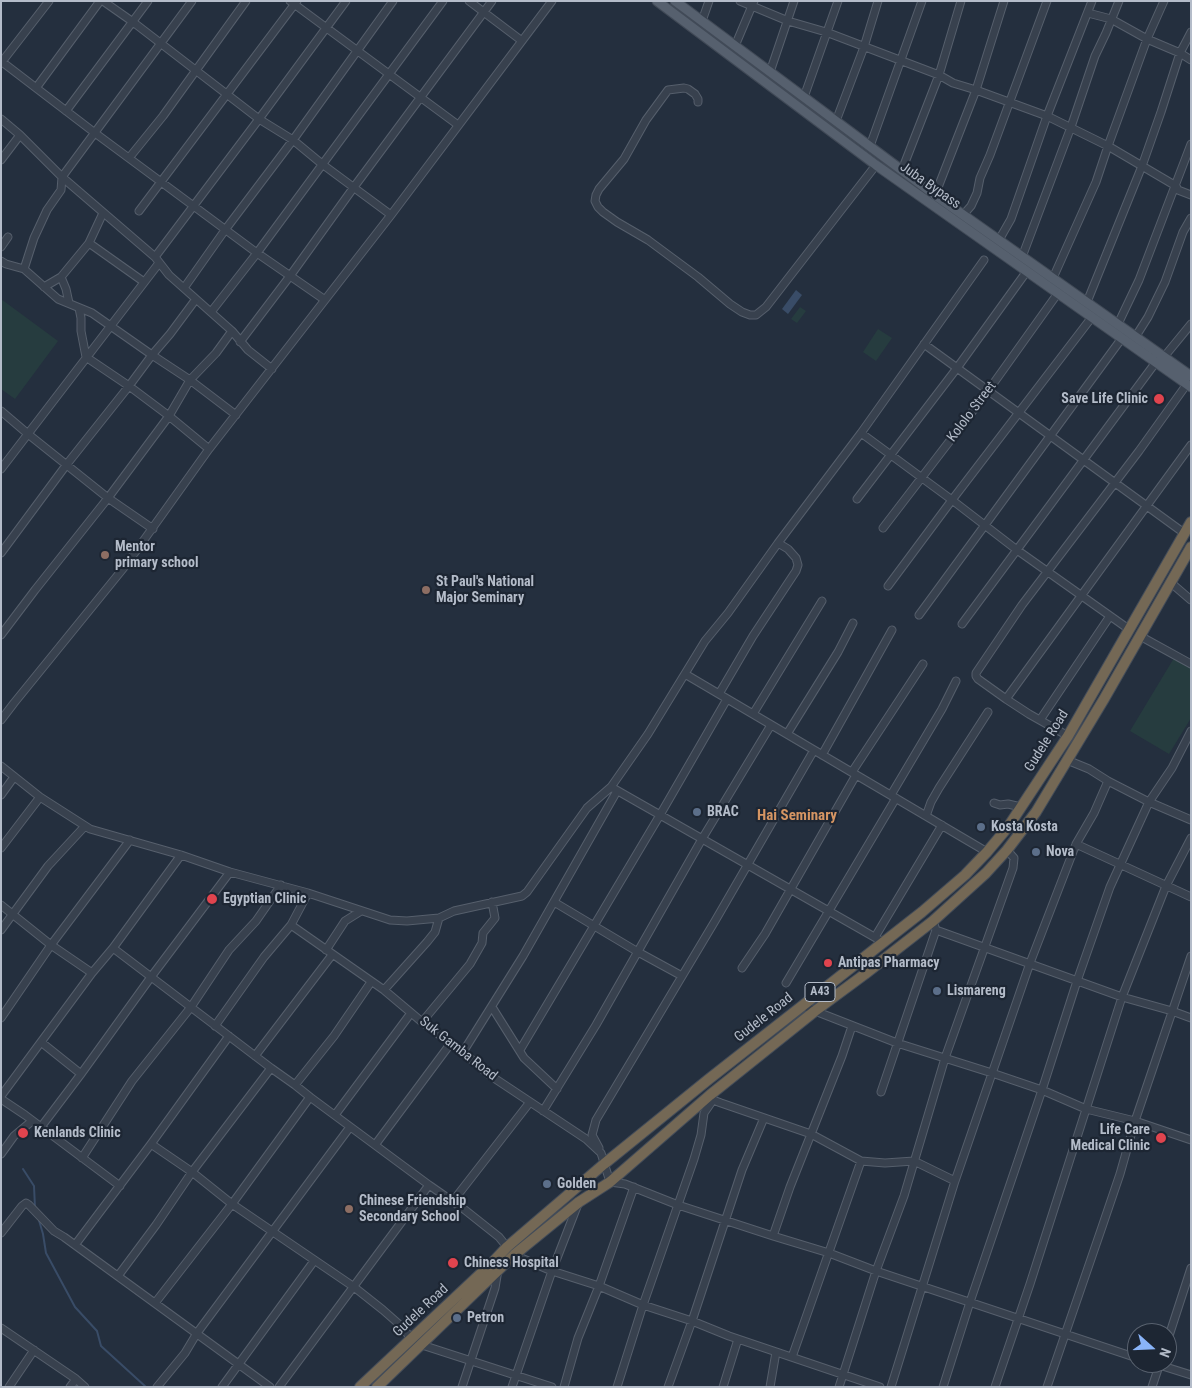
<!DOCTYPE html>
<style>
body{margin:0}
#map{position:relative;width:1192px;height:1388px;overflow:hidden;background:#242f3e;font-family:"Roboto Condensed",sans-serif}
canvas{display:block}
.frame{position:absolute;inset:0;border:2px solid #b4bcc9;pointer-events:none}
.north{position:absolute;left:1127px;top:1323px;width:50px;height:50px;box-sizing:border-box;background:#1d2633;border:1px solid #59626f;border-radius:50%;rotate:110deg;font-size:14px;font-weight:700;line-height:20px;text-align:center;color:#b4bcc9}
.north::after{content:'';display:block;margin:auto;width:18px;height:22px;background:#8ab4f8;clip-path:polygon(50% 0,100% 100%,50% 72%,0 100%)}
</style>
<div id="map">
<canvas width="1192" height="1388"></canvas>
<div class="frame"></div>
<div class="north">N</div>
</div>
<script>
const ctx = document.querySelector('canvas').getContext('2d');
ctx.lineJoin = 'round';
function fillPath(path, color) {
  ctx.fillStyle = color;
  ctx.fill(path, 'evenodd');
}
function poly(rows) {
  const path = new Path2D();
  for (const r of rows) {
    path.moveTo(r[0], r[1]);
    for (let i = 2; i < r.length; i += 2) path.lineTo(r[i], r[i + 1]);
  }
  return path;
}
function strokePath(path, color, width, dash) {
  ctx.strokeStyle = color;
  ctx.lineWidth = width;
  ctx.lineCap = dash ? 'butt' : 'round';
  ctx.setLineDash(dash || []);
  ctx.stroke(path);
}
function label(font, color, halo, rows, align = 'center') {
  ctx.font = font + ' "Roboto Condensed",sans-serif';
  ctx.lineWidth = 4.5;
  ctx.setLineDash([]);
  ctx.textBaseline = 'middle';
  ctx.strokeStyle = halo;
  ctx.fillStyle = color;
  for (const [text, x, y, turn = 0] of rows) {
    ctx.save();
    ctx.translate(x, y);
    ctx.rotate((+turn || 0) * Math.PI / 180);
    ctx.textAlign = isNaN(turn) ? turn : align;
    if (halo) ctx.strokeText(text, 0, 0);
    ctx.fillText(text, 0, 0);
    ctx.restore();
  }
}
fillPath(poly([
 [1,299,58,341,15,399,1,389],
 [800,307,806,311,797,323,791,319],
 [878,329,892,338,876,361,863,352],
 [1174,658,1191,668,1191,718,1169,754,1130,731]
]), '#263c3f');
fillPath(poly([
 [796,290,802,295,788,314,782,309]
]), '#394c67');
strokePath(poly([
 [23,1169,34,1186,35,1208],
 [38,1217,43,1234,46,1253,75,1307,97,1331,101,1346,146,1387]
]), '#394c67', 2);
const minor = poly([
 [103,1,133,22,259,119,293,140,322,164,391,215],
 [290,1,458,125],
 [469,1,522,41],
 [740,1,788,21,826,32,939,75,953,83,976,90,1047,116,1108,146,1142,166,1087,302],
 [1088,13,1111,19,1147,39,1180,53,1191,60],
 [702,21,709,1],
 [1191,32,1180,53,1161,112,1142,166,1176,186,1178,190,1191,195],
 [735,46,754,1],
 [1,61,95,133,257,253,325,300],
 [1,63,49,1],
 [770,72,794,1],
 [36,88,100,1],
 [804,97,838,1],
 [698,102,698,99,695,94,688,89,684,88,668,90,646,120,624,159,599,189,596,195,595,201,598,207,603,212,617,222,648,240,698,277,730,304,742,312,750,315,756,315,766,307,876,165],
 [66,111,148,1],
 [1,119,20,135,62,177,155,257,169,275,232,331,248,350,272,369],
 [836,121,864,47,878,1],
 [870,146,922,1],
 [129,158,163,116,246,1],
 [1,160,20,135],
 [902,170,939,75,961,1],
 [935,195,976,90,1004,1],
 [139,211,297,1],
 [963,215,971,206,977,193,980,178,990,155,1047,1],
 [999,240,1011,219,1047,116,1092,1],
 [89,243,144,282],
 [1,247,8,237],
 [155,257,259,119,346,1],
 [1022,257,1071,127,1095,56,1106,33,1119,1],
 [1,261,6,264,24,269,58,299,92,313,152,355,190,380,236,415],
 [24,269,34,238,47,210,61,190,62,177,192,1],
 [61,277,66,289,69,303],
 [1053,278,1096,182,1108,146,1147,39,1164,1],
 [44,287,61,277,89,243,103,213],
 [184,288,225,230,293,140,393,1],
 [79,308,81,318,81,331,86,357,129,386,169,416,209,449],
 [211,312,257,253,443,1],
 [1118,324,1139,280,1191,144],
 [1136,336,1148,317,1165,282,1183,232,1191,218],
 [240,342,290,276,354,187,492,1],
 [924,344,1184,533],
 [1164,357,1191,324],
 [1,411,28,434,108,498,153,529],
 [861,433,952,500,1017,550,1130,630],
 [1,469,159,263],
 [857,499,957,368,1027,271],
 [883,528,988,391,1058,293],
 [1,553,67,464,129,386,152,355,170,334,196,299],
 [1170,582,1191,600],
 [888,586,952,500,1092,317],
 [919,615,1122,338],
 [962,624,1156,362],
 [1,635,35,590,108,498,169,416,190,380,216,353,232,331],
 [1140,636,1191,664],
 [685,674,987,852],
 [719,694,753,636,796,571,798,565,796,558,788,549,778,543],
 [1006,699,1191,445],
 [753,714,822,601],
 [1,720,14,703,126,565,209,449,391,215,552,1],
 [1040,720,1110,616],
 [787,734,838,652,853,623],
 [1068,736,1029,714,1006,699,978,679,976,676,976,673,1022,605,1139,451,1187,384],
 [822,755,892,630],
 [1067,760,1089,769,1108,781,1149,802,1191,820],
 [1,766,40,797,90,829,181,855,230,872,308,893,390,920,407,921,439,918,454,911,522,896,527,892,587,808,611,787,648,734,705,641,728,613,778,543,861,433,984,260],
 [852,772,923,664],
 [611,787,883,942],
 [1,795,14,777],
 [891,795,942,709,956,681],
 [994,803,1000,805,1008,804,1021,807],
 [926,816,931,802,939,788,988,712],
 [1076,844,1191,897],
 [1,848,40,797],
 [554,902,638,952,682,976],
 [1,905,51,945,92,973],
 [933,921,936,930,1122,997,1172,1011,1191,1018],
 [291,925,384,990,422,1022,463,1052,488,1074,586,1139,601,1153,610,1182,625,1184,678,1205,773,1236,829,1253,876,1271,1137,1358],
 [1,930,48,866,85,826],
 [875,937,942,825],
 [113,948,271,1068,295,1085,310,1097,429,1185,465,1210,499,1237,507,1247],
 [326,950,345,921,361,911],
 [742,968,765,934,856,775],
 [786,983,896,798],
 [384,990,427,942,435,932,439,918],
 [803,1005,815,1011,897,1043,992,1073,1042,1090,1086,1109,1135,1121,1191,1140],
 [492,1007,524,1058,557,1089],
 [1,1018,51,945,130,840],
 [422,1022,470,964,482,943,483,933,495,918,492,902],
 [215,1026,264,957,291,925,308,893],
 [41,1042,81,1074],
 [520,1050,660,815,727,699],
 [463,1052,523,956,617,791],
 [255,1056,332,955],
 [295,1085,334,1036,371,982],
 [881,1092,936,930],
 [1,1096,92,973,113,948,181,855],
 [712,1098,713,1100,721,1103,811,1134,861,1161,885,1163,914,1161,955,1181],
 [1,1099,25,1115,120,1186],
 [543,1111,596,1025,702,839,771,725],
 [335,1115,411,1013],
 [41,1127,81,1074,151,977,230,872],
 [151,1144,192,1172,232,1204,354,1287,383,1310,400,1325,411,1338],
 [375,1145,451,1043],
 [599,1148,592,1135,596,1120,715,921,814,750],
 [1,1154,14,1136,32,1121],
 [82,1158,132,1081,191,1007,229,950,256,921,281,885],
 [453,1201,530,1102],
 [1,1233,22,1206,26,1203,29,1205,54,1231,64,1237,270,1387],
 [773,1236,790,1187,842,1056,852,1026],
 [75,1245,151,1144,229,1036],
 [514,1255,552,1271,599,1286,643,1305,692,1321,729,1336,880,1387],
 [118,1276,156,1225,192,1172,271,1068],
 [155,1303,232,1204,310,1097],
 [1,1328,76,1379,85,1387],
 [1167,1342,1191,1268],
 [422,1345,552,1387],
 [792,1357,861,1161],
 [1153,1363,1191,1375],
 [9,1387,34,1350],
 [70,1387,76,1379],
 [157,1387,185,1353,197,1333,350,1127],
 [222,1387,314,1261],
 [279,1387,429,1185],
 [462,1387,495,1288,498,1270],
 [512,1387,552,1271,578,1204],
 [564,1387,578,1338,599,1286,634,1187],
 [617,1387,643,1305,694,1159,701,1135,704,1113,713,1100],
 [668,1387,692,1321,742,1170,764,1118],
 [723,1387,738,1339],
 [770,1387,776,1352],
 [839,1387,876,1271,904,1196,945,1058,1013,868,1014,858,1007,850],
 [891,1387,955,1181,1030,963,1076,844,1094,813,1108,781],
 [943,1387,970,1302,1042,1090,1077,981,1110,887,1149,802,1172,768,1191,731],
 [995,1387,1030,1284,1122,997,1166,886,1191,838],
 [1047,1387,1102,1227,1120,1174,1135,1121,1191,956],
 [1152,1387,1160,1363]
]);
const major = poly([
 [657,1,876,165,1191,387],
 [675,1,935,195,1191,376]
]);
const highway = poly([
 [360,1387,490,1265,507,1247,604,1164,709,1079,922,912,965,875,987,852,1008,827,1068,736,1191,522],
 [377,1387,514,1255,579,1202,610,1182,710,1095,815,1011,865,974,933,921,986,873,1007,850,1036,812,1104,699,1191,547]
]);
strokePath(minor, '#565f6c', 9);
strokePath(major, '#414a57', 11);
strokePath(highway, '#434c59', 12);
strokePath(minor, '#38414e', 7);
strokePath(major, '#56606e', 9);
strokePath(highway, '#746855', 10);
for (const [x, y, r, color] of [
 [1159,399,6,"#e0444e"],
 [105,555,5,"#8d6e63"],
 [426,590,5,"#8d6e63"],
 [697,812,5,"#5c6f8a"],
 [981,827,5,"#5c6f8a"],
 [1036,852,5,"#5c6f8a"],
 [212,899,6,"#e0444e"],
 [828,963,5,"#e0444e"],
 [937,991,5,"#5c6f8a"],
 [23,1133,6,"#e0444e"],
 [1161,1138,6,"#e0444e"],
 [547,1184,5,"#5c6f8a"],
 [349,1209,5,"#8d6e63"],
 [453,1263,6,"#e0444e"],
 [457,1318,5,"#5c6f8a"]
]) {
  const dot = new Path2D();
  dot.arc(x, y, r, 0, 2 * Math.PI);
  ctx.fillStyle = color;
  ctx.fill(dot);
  strokePath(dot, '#1d2633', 2);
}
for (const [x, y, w] of [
 [820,992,30]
]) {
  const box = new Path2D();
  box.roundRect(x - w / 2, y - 9.5, w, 19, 4);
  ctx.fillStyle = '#1d2633';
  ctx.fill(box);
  strokePath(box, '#b4bcc9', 1);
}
label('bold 12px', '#b4bcc9', null, [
 ["A43",820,992]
]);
label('14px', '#b4bcc9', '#1d2633', [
 ["Juba Bypass",930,186,35],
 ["Kololo Street",972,412,-53],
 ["Gudele Road",1047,741,-58],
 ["Gudele Road",764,1018,-38],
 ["Suk Gamba Road",458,1049,38],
 ["Gudele Road",421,1311,-43]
]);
label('bold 14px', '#b4bcc9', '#1d2633', [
 ["Save Life Clinic",1148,399,"right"],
 ["Mentor",115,547],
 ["primary school",115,563],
 ["St Paul's National",436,582],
 ["Major Seminary",436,598],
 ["BRAC",707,812],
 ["Kosta Kosta",991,827],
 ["Nova",1046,852],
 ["Egyptian Clinic",223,899],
 ["Antipas Pharmacy",838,963],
 ["Lismareng",947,991],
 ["Life Care",1150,1130,"right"],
 ["Medical Clinic",1150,1146,"right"],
 ["Kenlands Clinic",34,1133],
 ["Golden",557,1184],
 ["Chinese Friendship",359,1201],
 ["Secondary School",359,1217],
 ["Chiness Hospital",464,1263],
 ["Petron",467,1318]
], 'left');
label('bold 15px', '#d59563', '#1d2633', [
 ["Hai Seminary",797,816]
]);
</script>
